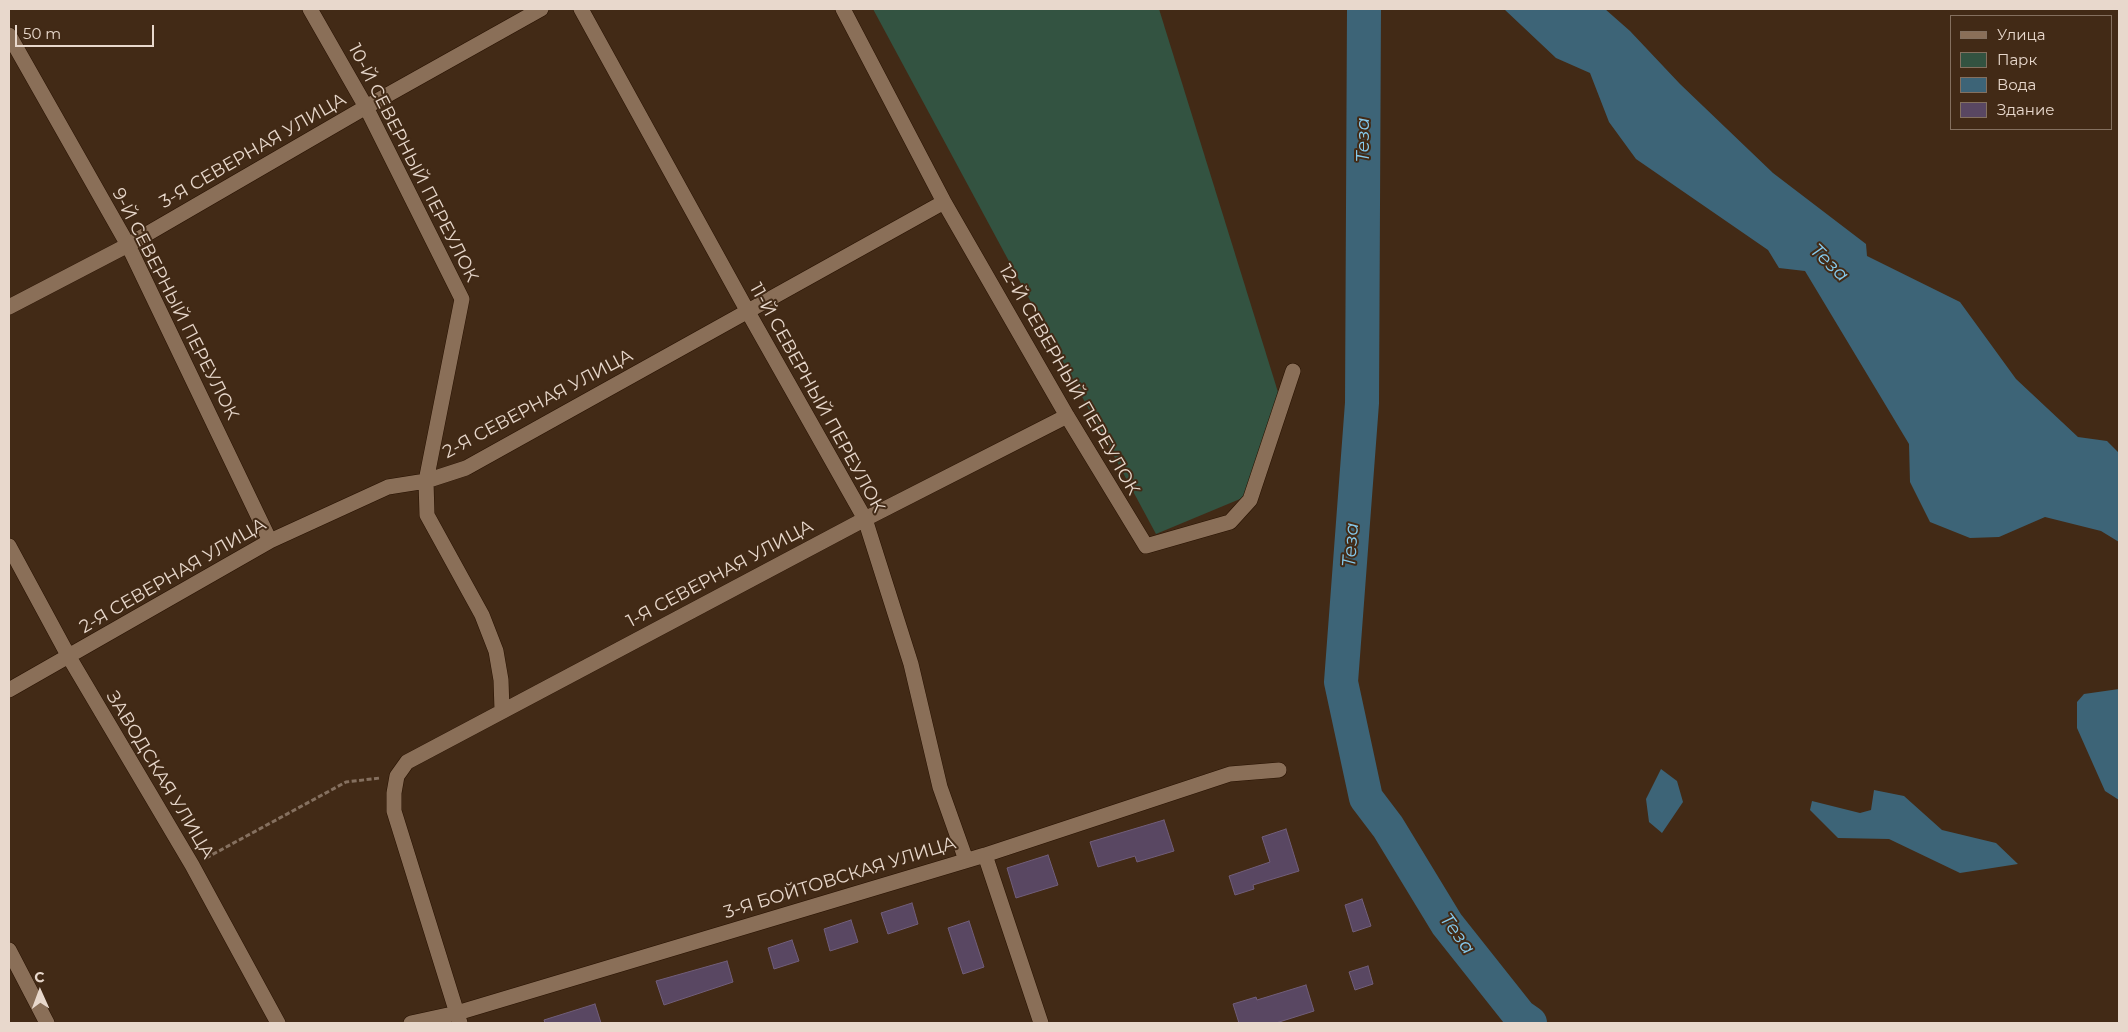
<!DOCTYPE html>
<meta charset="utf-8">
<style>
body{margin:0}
#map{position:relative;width:2128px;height:1032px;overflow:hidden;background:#422a16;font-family:Montserrat,sans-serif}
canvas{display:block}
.frame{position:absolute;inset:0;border:10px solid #e8d8cc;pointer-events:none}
.legend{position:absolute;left:1950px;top:15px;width:162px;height:115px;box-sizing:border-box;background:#422a16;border:1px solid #84705f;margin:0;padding:6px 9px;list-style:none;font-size:15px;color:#e8d8cc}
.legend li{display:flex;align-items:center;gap:10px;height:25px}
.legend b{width:25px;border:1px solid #84705f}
.north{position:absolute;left:15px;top:967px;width:50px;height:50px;-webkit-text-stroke:4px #422a16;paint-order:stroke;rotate:358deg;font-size:14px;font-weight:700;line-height:20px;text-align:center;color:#e8d8cc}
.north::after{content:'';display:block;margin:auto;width:18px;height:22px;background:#e8d8cc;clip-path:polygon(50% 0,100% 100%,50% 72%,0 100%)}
.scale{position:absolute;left:15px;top:25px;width:139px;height:22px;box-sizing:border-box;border:2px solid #e8d8cc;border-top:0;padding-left:6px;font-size:15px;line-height:18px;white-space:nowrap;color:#e8d8cc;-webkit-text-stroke:4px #422a16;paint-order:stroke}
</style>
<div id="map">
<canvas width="2128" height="1032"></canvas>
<div class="frame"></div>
<ul class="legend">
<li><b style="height:6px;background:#8a6f58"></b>Улица</li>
<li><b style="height:14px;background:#335341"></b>Парк</li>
<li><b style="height:14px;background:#3d6477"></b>Вода</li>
<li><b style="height:14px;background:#594762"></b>Здание</li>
</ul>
<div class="north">С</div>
<div class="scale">50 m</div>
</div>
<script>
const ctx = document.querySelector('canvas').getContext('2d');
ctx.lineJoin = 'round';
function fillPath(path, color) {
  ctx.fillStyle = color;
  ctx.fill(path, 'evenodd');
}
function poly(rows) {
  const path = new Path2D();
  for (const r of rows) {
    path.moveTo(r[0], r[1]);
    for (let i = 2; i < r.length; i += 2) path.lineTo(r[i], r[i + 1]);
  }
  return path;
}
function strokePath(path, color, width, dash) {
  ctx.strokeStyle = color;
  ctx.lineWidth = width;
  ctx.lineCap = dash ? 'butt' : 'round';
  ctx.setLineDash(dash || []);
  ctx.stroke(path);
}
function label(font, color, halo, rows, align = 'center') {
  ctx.font = font + ' Montserrat,sans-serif';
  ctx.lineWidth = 4;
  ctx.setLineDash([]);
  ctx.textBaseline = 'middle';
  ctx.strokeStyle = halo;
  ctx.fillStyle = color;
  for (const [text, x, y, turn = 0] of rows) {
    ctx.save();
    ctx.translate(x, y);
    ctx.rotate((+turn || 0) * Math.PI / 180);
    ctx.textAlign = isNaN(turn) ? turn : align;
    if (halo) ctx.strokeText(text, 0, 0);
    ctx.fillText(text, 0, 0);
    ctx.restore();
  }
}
fillPath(poly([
 [873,9,1159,9,1282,405,1252,494,1156,534]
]), '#335341');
fillPath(poly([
 [1504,9,1605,9,1630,31,1680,84,1773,173,1866,244,1867,256,1960,302,2016,379,2078,437,2107,441,2119,453,2119,542,2101,531,2045,517,1999,537,1970,538,1930,522,1910,482,1909,444,1805,271,1779,268,1768,250,1636,159,1609,122,1590,73,1556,58],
 [2119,689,2119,800,2105,791,2077,728,2077,702,2084,694],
 [1661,769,1677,781,1683,802,1662,833,1649,822,1646,799],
 [1874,790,1904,796,1942,830,1996,843,2018,864,1960,873,1889,839,1838,838,1810,810,1812,801,1860,813,1871,810]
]), '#3d6477');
strokePath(poly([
 [1364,9,1362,403,1341,682,1366,798,1388,827,1447,924,1520,1016,1530,1023]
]), '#3d6477', 34);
const building = poly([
 [1164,820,1174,851,1137,862,1135,856,1098,867,1090,842,1164,820],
 [1286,829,1299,871,1253,885,1254,889,1235,895,1229,876,1270,862,1262,837,1286,829],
 [1048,855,1058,885,1016,898,1007,868,1048,855],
 [1362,899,1371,926,1353,932,1345,905,1362,899],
 [912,903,918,924,888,934,881,913,912,903],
 [851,920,858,942,830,951,824,929,851,920],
 [969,921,984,967,963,974,948,928,969,921],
 [792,940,799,961,774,969,768,948,792,940],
 [727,961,733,982,664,1005,656,981,727,961],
 [1368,966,1373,984,1355,990,1349,972,1368,966],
 [1306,985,1314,1011,1276,1023,1239,1023,1233,1004,1256,997,1257,1000,1306,985],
 [595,1004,601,1023,545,1023,544,1020,595,1004]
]);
fillPath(building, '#594762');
strokePath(building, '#715e7a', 1);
const street = poly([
 [310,9,366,107,462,299,426,481,427,515,482,615,496,651,501,680,502,710],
 [581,9,748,312,865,519,911,664,940,787,966,860],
 [843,9,944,202,1067,416,1146,546,1230,522,1250,500,1293,371],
 [9,35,128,245,270,541],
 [9,307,128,245,366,107,541,9],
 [9,546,69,657,192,865,278,1023],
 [9,690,270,541,388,487,426,481,466,468,944,202],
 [985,855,1041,1023],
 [9,950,47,1023],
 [411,1023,457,1013,985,855,1230,774,1279,770],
 [460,1023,394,811,394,793,397,776,407,762,865,519,1067,416]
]);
strokePath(street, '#281200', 16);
strokePath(poly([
 [206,858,346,782,380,778]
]), '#85705f', 3, [5, 2.5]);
strokePath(street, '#8a6f58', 15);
label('18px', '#e8d8cc', '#422a16', [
 ["3-Я СЕВЕРНАЯ УЛИЦА",253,151,-30],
 ["10-Й СЕВЕРНЫЙ ПЕРЕУЛОК",413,163,63],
 ["9-Й СЕВЕРНЫЙ ПЕРЕУЛОК",175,304,63],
 ["12-Й СЕВЕРНЫЙ ПЕРЕУЛОК",1069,380,60],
 ["11-Й СЕВЕРНЫЙ ПЕРЕУЛОК",817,398,61],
 ["2-Я СЕВЕРНАЯ УЛИЦА",538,404,-28],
 ["1-Я СЕВЕРНАЯ УЛИЦА",720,574,-28],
 ["2-Я СЕВЕРНАЯ УЛИЦА",173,576,-30],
 ["ЗАВОДСКАЯ УЛИЦА",160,775,59],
 ["3-Я БОЙТОВСКАЯ УЛИЦА",840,878,-17]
]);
label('italic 19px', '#86caed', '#422a16', [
 ["Теза",1363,140,-90],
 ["Теза",1829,263,44],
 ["Теза",1351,545,-86],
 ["Теза",1457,934,54]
]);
</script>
